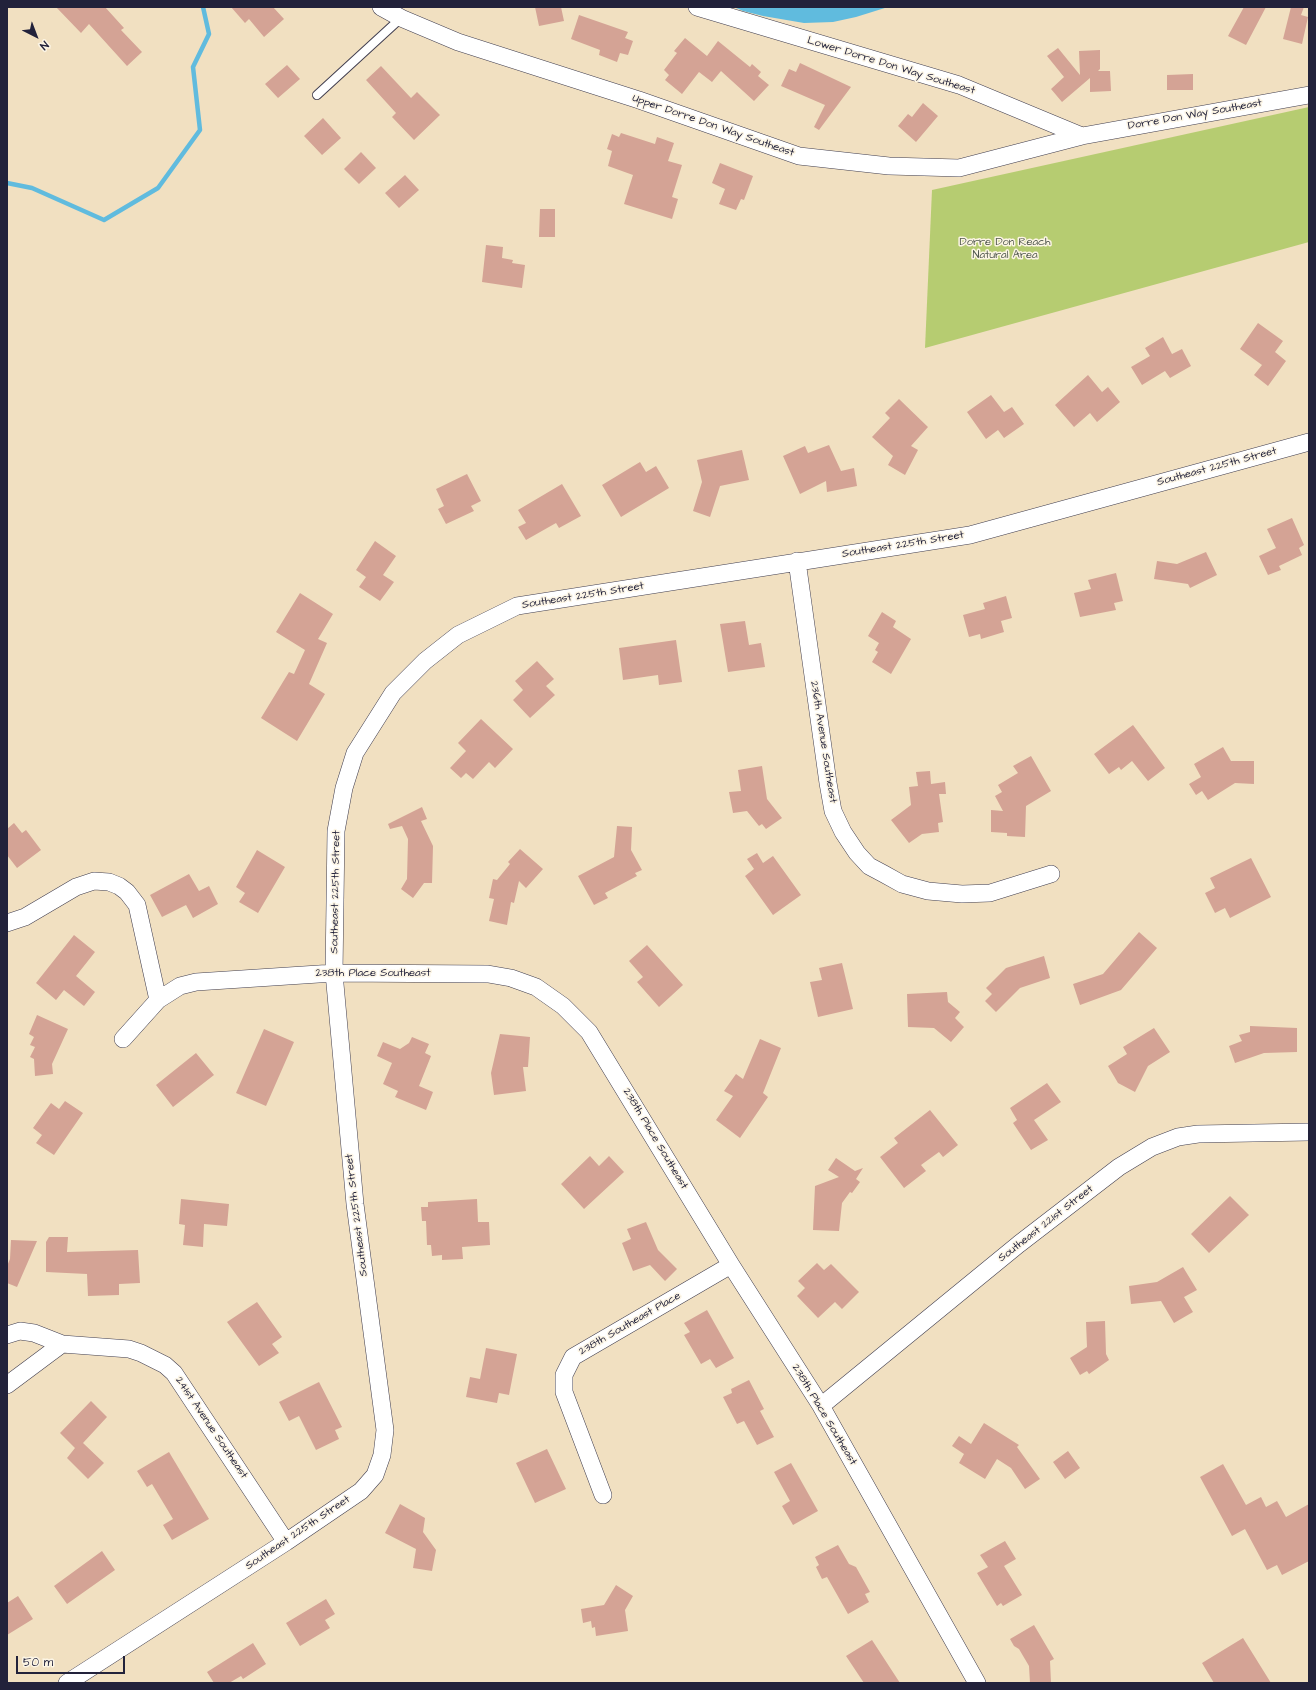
<!DOCTYPE html>
<style>
body{margin:0}
#map{position:relative;width:1316px;height:1690px;overflow:hidden;background:#f1e0c1;font-family:"Architects Daughter",sans-serif}
canvas{display:block}
.frame{position:absolute;inset:0;border:8px solid #22223b;pointer-events:none}
.north{position:absolute;left:16px;top:16px;width:40px;height:40px;-webkit-text-stroke:3px #fcf5e5;paint-order:stroke;rotate:138deg;font-size:11px;font-weight:700;line-height:16px;text-align:center;color:#22223b}
.north::after{content:'';display:block;margin:auto;width:14px;height:18px;background:#22223b;clip-path:polygon(50% 0,100% 100%,50% 72%,0 100%)}
.scale{position:absolute;left:16px;top:1656px;width:109px;height:18px;box-sizing:border-box;border:2px solid #22223b;border-top:0;padding-left:5px;font-size:12px;line-height:14px;white-space:nowrap;color:#22223b;-webkit-text-stroke:3px #fcf5e5;paint-order:stroke}
</style>
<div id="map">
<canvas width="1316" height="1690"></canvas>
<div class="frame"></div>
<div class="north">N</div>
<div class="scale">50 m</div>
</div>
<script>
const ctx = document.querySelector('canvas').getContext('2d');
ctx.lineJoin = 'round';
function fillPath(path, color) {
  ctx.fillStyle = color;
  ctx.fill(path, 'evenodd');
}
function poly(rows) {
  const path = new Path2D();
  for (const r of rows) {
    path.moveTo(r[0], r[1]);
    for (let i = 2; i < r.length; i += 2) path.lineTo(r[i], r[i + 1]);
  }
  return path;
}
function strokePath(path, color, width, dash) {
  ctx.strokeStyle = color;
  ctx.lineWidth = width;
  ctx.lineCap = dash ? 'butt' : 'round';
  ctx.setLineDash(dash || []);
  ctx.stroke(path);
}
function label(font, color, halo, rows, align = 'center') {
  ctx.font = font + ' "Architects Daughter",sans-serif';
  ctx.lineWidth = 3;
  ctx.setLineDash([]);
  ctx.textBaseline = 'middle';
  ctx.strokeStyle = halo;
  ctx.fillStyle = color;
  for (const [text, x, y, turn = 0] of rows) {
    ctx.save();
    ctx.translate(x, y);
    ctx.rotate((+turn || 0) * Math.PI / 180);
    ctx.textAlign = isNaN(turn) ? turn : align;
    if (halo) ctx.strokeText(text, 0, 0);
    ctx.fillText(text, 0, 0);
    ctx.restore();
  }
}
fillPath(poly([
 [1309,107,1309,242,925,348,932,190]
]), '#b6cc71');
fillPath(poly([
 [734,7,888,7,856,17,833,22,804,23,763,16,743,11]
]), '#60bbde');
strokePath(poly([
 [7,183,32,188,104,220,158,188,200,130,193,67,209,34,203,7]
]), '#60bbde', 4.5);
fillPath(poly([
 [56,7,105,7,124,28,121,30,142,52,127,66,89,24,81,33],
 [231,7,273,7,284,19,264,37,249,19,245,23],
 [535,7,561,7,564,21,539,26],
 [1244,7,1266,7,1246,45,1228,36],
 [1291,7,1304,7,1301,15,1308,17,1302,44,1283,39],
 [579,15,628,32,625,38,633,41,628,55,620,53,617,62,599,55,600,50,571,39],
 [685,38,707,56,718,41,750,67,752,64,761,72,758,76,769,85,754,101,721,71,712,82,699,72,682,94,665,80,669,75,664,70,677,53,674,51],
 [1058,48,1080,75,1079,51,1100,50,1100,69,1098,71,1110,71,1111,91,1090,92,1090,78,1062,102,1051,89,1064,77,1047,56],
 [800,63,851,87,819,130,814,127,825,105,781,86,789,69,796,72],
 [287,65,300,79,278,98,265,84],
 [381,66,411,98,417,92,440,115,414,140,392,117,396,113,366,80],
 [1193,74,1193,90,1167,90,1167,75],
 [923,103,938,116,916,142,898,126,908,114,912,117],
 [323,118,341,138,322,155,304,136],
 [621,133,655,144,657,137,674,143,668,161,682,165,672,197,678,199,672,219,624,204,633,175,608,166,612,151,607,149,612,134,619,137],
 [361,152,376,168,359,184,344,169],
 [720,163,753,176,744,200,741,199,736,210,719,204,725,189,712,183],
 [405,175,419,190,399,208,385,193],
 [540,209,555,209,555,237,539,237],
 [486,245,503,247,502,258,513,260,512,263,525,265,522,288,482,282],
 [1258,323,1283,341,1275,352,1286,361,1268,386,1254,375,1262,365,1240,349],
 [1163,337,1172,354,1182,349,1191,366,1170,378,1165,371,1142,385,1131,367,1150,356,1145,348],
 [1088,375,1102,392,1108,387,1120,402,1097,422,1090,413,1074,427,1055,405],
 [991,395,1004,412,1012,407,1024,424,1004,438,998,430,986,439,967,412],
 [899,399,928,427,911,446,918,450,905,475,888,465,893,456,872,437,890,418,885,413],
 [829,445,841,471,854,468,857,486,827,492,826,481,800,494,783,456,805,446,808,453],
 [742,450,749,480,720,486,710,517,693,511,702,482,697,460],
 [640,462,646,472,656,466,669,488,621,517,602,485],
 [467,474,481,501,471,506,474,511,446,524,438,509,444,506,436,489],
 [562,484,581,516,559,528,556,523,526,540,518,527,526,523,518,510],
 [1292,518,1304,545,1299,548,1302,555,1279,566,1281,570,1268,575,1259,556,1276,548,1267,529],
 [375,541,396,556,383,575,394,582,380,601,359,587,366,577,356,570],
 [1206,552,1217,575,1190,588,1188,584,1154,579,1157,561,1177,564],
 [1116,573,1123,601,1114,603,1116,610,1080,617,1074,593,1091,589,1088,580],
 [300,593,333,614,318,639,327,643,309,684,325,694,297,741,261,718,289,672,294,674,305,650,276,632],
 [1006,596,1012,618,1001,621,1004,632,981,639,980,634,969,637,963,615,985,609,983,603],
 [882,612,896,621,893,627,911,639,891,674,872,662,878,652,875,650,879,643,868,636],
 [745,621,749,645,761,643,765,667,728,672,720,624],
 [676,640,682,682,659,685,658,675,623,680,619,648],
 [537,661,554,679,546,686,555,695,530,718,513,700,523,690,515,681],
 [481,719,513,749,495,768,489,762,473,779,466,773,461,778,450,768,466,751,458,743],
 [1133,725,1165,768,1148,781,1132,761,1121,770,1119,767,1109,774,1094,754],
 [1223,747,1231,761,1254,761,1254,784,1235,783,1208,800,1202,791,1196,795,1189,784,1201,777,1194,764],
 [1031,756,1051,791,1026,806,1025,837,1007,836,1007,833,991,832,991,810,1003,811,995,796,1002,792,998,785,1018,773,1013,766],
 [762,766,767,799,782,818,766,829,762,824,759,826,747,811,733,813,729,792,741,791,738,770],
 [930,771,931,784,945,782,946,794,939,794,943,822,938,823,939,832,922,834,909,843,891,820,911,805,909,787,918,786,916,772],
 [422,807,427,819,421,821,433,846,432,883,424,883,413,898,401,889,407,879,408,839,402,826,390,829,388,824],
 [14,823,22,833,26,830,41,850,17,868,7,855,7,829],
 [617,826,632,827,631,850,642,870,635,873,637,876,605,893,608,898,594,905,578,876,614,857],
 [520,849,543,869,526,888,519,881,514,903,511,902,507,925,489,921,494,899,489,898,493,879,497,880,510,864,508,862],
 [257,850,285,867,258,913,239,902,245,893,236,887],
 [757,853,763,863,773,856,801,895,773,915,745,876,754,869,747,859],
 [1251,858,1271,897,1230,918,1225,908,1215,913,1205,893,1215,888,1210,878],
 [189,874,199,891,209,886,218,904,193,918,186,905,162,917,150,895],
 [1139,932,1157,948,1121,990,1080,1005,1073,984,1103,974],
 [74,935,95,952,76,976,95,992,84,1006,64,990,56,1000,36,983],
 [647,945,683,985,659,1007,637,982,643,977,629,961],
 [1044,956,1050,978,1020,988,996,1012,985,1001,992,994,986,988,1006,968],
 [842,963,853,1009,818,1017,810,982,822,980,819,968],
 [947,992,948,1002,960,1012,955,1018,964,1027,951,1042,934,1028,908,1027,907,994],
 [37,1015,68,1029,52,1064,53,1074,35,1076,34,1059,30,1057,35,1047,30,1045,34,1037,29,1034],
 [1250,1026,1297,1028,1297,1052,1264,1053,1235,1063,1229,1046,1242,1041,1239,1035,1250,1032],
 [1154,1028,1170,1052,1148,1066,1135,1092,1118,1083,1108,1066,1127,1054,1123,1047],
 [264,1029,294,1042,266,1106,236,1093],
 [500,1034,530,1037,528,1067,523,1067,526,1091,494,1095,491,1073],
 [412,1037,429,1044,425,1053,431,1056,419,1086,433,1092,426,1110,395,1097,398,1091,383,1084,392,1063,377,1056,383,1042,400,1049,409,1043],
 [760,1039,781,1048,763,1093,768,1097,740,1138,716,1120,733,1096,724,1091,736,1074,743,1079],
 [196,1053,214,1075,173,1107,156,1085],
 [1047,1083,1061,1102,1034,1120,1048,1140,1031,1150,1013,1123,1017,1120,1010,1108],
 [65,1101,83,1113,54,1155,36,1143,42,1135,33,1128,51,1103,59,1109],
 [930,1110,958,1145,943,1157,939,1152,921,1165,926,1171,904,1188,880,1157,898,1143,894,1138],
 [590,1156,599,1166,609,1156,624,1172,584,1209,561,1184],
 [836,1158,855,1171,863,1168,856,1179,860,1182,852,1193,850,1192,842,1203,839,1231,813,1230,815,1186,839,1177,828,1170],
 [1230,1196,1249,1215,1209,1253,1191,1234],
 [181,1199,229,1204,227,1226,204,1224,203,1247,183,1245,185,1225,179,1224],
 [477,1199,478,1222,489,1222,490,1245,462,1247,463,1259,442,1260,442,1255,432,1256,431,1245,427,1245,426,1221,422,1221,421,1207,428,1207,428,1202],
 [646,1222,658,1250,677,1269,665,1281,650,1265,633,1271,622,1243,631,1239,627,1229],
 [49,1237,68,1237,67,1252,138,1250,140,1283,119,1284,119,1295,88,1296,87,1274,46,1272,46,1242],
 [11,1240,37,1241,17,1287,7,1283,7,1266,10,1259],
 [817,1263,824,1270,831,1264,859,1292,842,1309,835,1302,818,1318,797,1296,805,1288,798,1281],
 [1183,1267,1197,1290,1184,1297,1193,1312,1174,1323,1161,1301,1131,1304,1129,1286,1157,1282],
 [257,1302,282,1337,272,1344,279,1353,259,1366,227,1322],
 [707,1310,734,1358,716,1368,710,1359,701,1364,684,1335,690,1332,684,1323],
 [1105,1321,1106,1354,1109,1360,1089,1374,1087,1371,1080,1375,1070,1358,1087,1347,1086,1322],
 [486,1348,517,1354,509,1395,499,1393,497,1403,466,1397,470,1377,480,1379],
 [749,1380,764,1409,760,1411,774,1437,757,1445,744,1421,737,1424,723,1397,732,1393,731,1389],
 [319,1382,342,1427,335,1430,339,1439,316,1450,299,1416,289,1421,279,1402],
 [91,1401,107,1417,83,1443,104,1463,88,1479,67,1458,75,1448,60,1433],
 [984,1423,1019,1445,1017,1447,1040,1479,1025,1489,1011,1468,997,1459,985,1479,959,1463,964,1454,952,1446,959,1436,971,1444],
 [547,1449,566,1489,535,1503,516,1463],
 [1068,1451,1080,1468,1065,1479,1053,1462],
 [169,1452,209,1519,172,1540,163,1525,173,1519,152,1484,147,1487,137,1471],
 [791,1463,818,1511,793,1525,782,1506,790,1501,774,1472],
 [1223,1464,1246,1505,1261,1497,1266,1507,1277,1501,1286,1517,1309,1504,1309,1561,1282,1575,1277,1565,1267,1570,1245,1529,1232,1536,1200,1477],
 [400,1504,425,1518,423,1532,436,1550,432,1571,413,1568,416,1549,385,1533],
 [1005,1541,1016,1559,1004,1566,1022,1595,1003,1606,1001,1603,997,1606,977,1573,988,1567,980,1555],
 [838,1545,849,1564,856,1567,870,1592,865,1594,869,1602,848,1614,827,1577,822,1579,816,1567,819,1565,815,1557],
 [102,1551,115,1570,67,1604,54,1586],
 [616,1585,633,1596,625,1610,628,1631,596,1636,595,1627,592,1628,591,1621,583,1623,581,1609,604,1605],
 [18,1596,33,1619,7,1635,7,1603],
 [326,1599,335,1614,325,1620,330,1628,300,1646,286,1623],
 [1034,1625,1054,1659,1050,1661,1051,1683,1030,1683,1029,1666,1019,1649,1014,1646,1010,1639],
 [1243,1638,1271,1683,1214,1683,1202,1663],
 [872,1640,900,1683,864,1683,846,1656],
 [253,1643,266,1664,243,1679,241,1676,229,1683,214,1683,207,1672]
]), '#d4a395');
const lane = poly([
 [317,95,401,18]
]);
const street = poly([
 [381,7,401,18,458,42,639,100,799,156,889,166,959,168,1082,136,1309,95],
 [697,7,959,85,1082,136],
 [797,561,828,783,833,811,843,832,857,853,869,866,884,874,902,884,928,891,962,894,990,893,1051,874],
 [7,923,25,917,76,887,94,881,109,882,119,886,127,892,137,905,158,1000],
 [123,1039,158,1000,180,986,196,982,334,973,488,974,511,978,536,987,563,1006,589,1032,731,1265,821,1406,977,1683],
 [7,1335,20,1331,34,1333,62,1344,129,1349,141,1353,165,1365,174,1373,286,1542],
 [7,1385,62,1344],
 [821,1406,1019,1244,1119,1167,1152,1147,1178,1137,1198,1134,1309,1132],
 [603,1495,564,1392,564,1375,573,1357,731,1265],
 [67,1683,286,1542,361,1491,375,1475,382,1455,385,1430,355,1204,334,973,336,831,344,788,355,753,393,693,425,661,458,635,517,606,970,535,1309,442]
]);
strokePath(lane, '#413e4f', 10);
strokePath(street, '#413e4f', 18);
strokePath(lane, '#fff', 8);
strokePath(street, '#fff', 17);
label('11px', '#22223b', '#fcf5e5', [
 ["Lower Dorre Don Way Southeast",891,66,17],
 ["Dorre Don Way Southeast",1195,115,-10],
 ["Upper Dorre Don Way Southeast",713,126,19],
 ["Southeast 225th Street",1217,467,-15],
 ["Southeast 225th Street",903,545,-9],
 ["Southeast 225th Street",583,596,-9],
 ["236th Avenue Southeast",823,742,81],
 ["Southeast 225th Street",336,892,-89],
 ["238th Place Southeast",373,974],
 ["238th Place Southeast",655,1139,59],
 ["Southeast 225th Street",357,1215,-97],
 ["Southeast 221st Street",1046,1224,-38],
 ["238th Southeast Place",630,1324,-30],
 ["238th Place Southeast",824,1415,59],
 ["241st Avenue Southeast",211,1428,56],
 ["Southeast 225th Street",298,1533,-34]
]);
label('11px', '#4e554b', '#fcf5e5', [
 ["Dorre Don Reach",1005,243],
 ["Natural Area",1005,256]
]);
</script>
